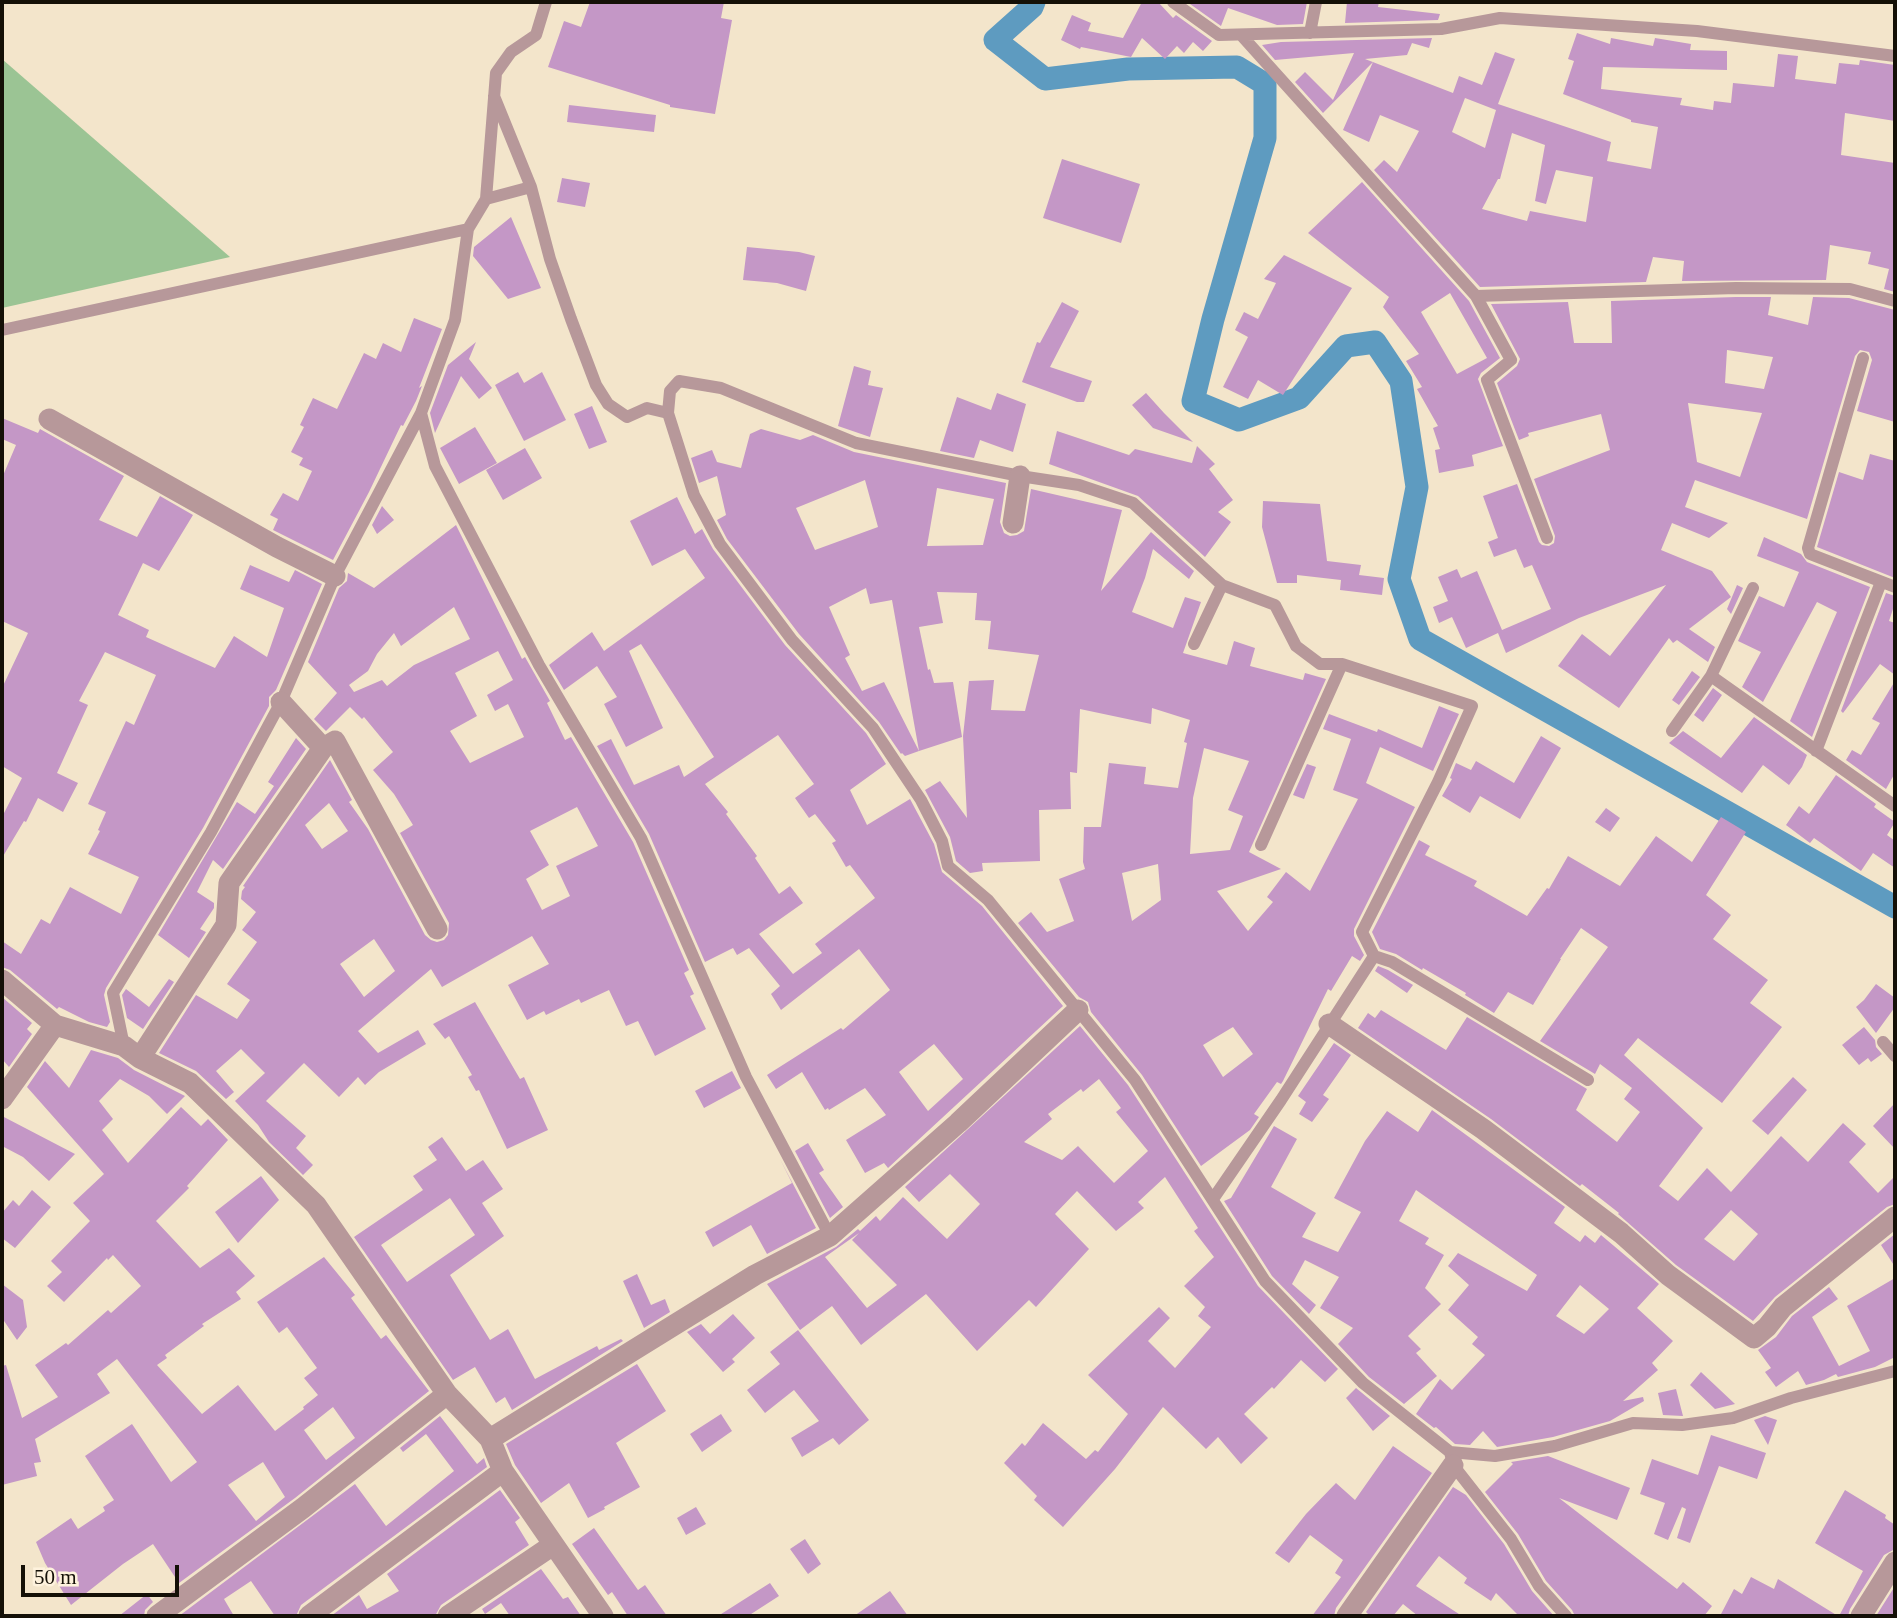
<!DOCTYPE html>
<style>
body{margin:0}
#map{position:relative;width:1897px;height:1618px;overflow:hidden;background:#f3e5cb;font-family:"Times New Roman",serif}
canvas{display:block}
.frame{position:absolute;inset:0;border:4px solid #141007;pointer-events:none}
.scale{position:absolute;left:21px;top:1565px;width:158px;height:32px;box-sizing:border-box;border:4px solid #141007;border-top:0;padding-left:9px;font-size:21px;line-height:24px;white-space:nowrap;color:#141007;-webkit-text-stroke:5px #fef2dd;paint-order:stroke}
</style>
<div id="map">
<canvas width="1897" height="1618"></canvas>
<div class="frame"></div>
<div class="scale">50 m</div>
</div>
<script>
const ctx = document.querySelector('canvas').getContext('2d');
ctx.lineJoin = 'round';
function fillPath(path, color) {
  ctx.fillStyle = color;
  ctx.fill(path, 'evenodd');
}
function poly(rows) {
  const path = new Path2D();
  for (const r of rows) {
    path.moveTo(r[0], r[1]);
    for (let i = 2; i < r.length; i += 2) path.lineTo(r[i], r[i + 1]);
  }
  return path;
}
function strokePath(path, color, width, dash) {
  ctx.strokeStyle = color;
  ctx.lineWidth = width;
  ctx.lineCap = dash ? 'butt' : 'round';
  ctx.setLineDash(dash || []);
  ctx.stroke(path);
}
fillPath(poly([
 [2,59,230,257,2,308]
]), '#9bc494');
strokePath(poly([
 [1034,2,1032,7,995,40,1045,79,1128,69,1237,67,1265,84,1265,138,1213,319,1193,401,1239,420,1299,398,1346,346,1375,342,1401,381,1417,487,1399,579,1420,639,1895,907]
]), '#5e9bc0', 23);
fillPath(poly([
 [590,2,724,2,721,18,732,20,715,114,670,107,670,105,548,67,564,21,581,27],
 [1142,2,1158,2,1173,18,1176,15,1212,41,1203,51,1193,42,1184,53,1177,46,1165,59,1142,38,1131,57,1081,47,1080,49,1061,40,1072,15,1091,23,1088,31,1123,38],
 [1191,2,1307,2,1303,24,1277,25,1228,8,1221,26,1190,4],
 [1347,2,1379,2,1378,7,1440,14,1438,20,1345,23],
 [1577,33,1610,44,1611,38,1653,46,1655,38,1691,44,1690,50,1727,51,1727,70,1603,67,1601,89,1682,98,1680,105,1713,110,1714,101,1731,103,1733,83,1774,87,1778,54,1798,56,1795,79,1836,84,1839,63,1859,65,1860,60,1895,65,1895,121,1845,113,1841,155,1895,163,1895,292,1884,289,1889,269,1868,264,1871,252,1830,245,1826,280,1682,281,1684,261,1653,257,1646,282,1480,287,1374,170,1384,160,1397,172,1419,131,1380,115,1369,142,1343,130,1373,62,1323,113,1295,82,1305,72,1333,100,1354,53,1275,60,1262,45,1281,42,1432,38,1429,48,1412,43,1407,55,1365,59,1453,93,1459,76,1482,85,1495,52,1515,59,1498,104,1611,142,1607,161,1651,169,1658,127,1631,122,1631,120,1563,94,1574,61,1568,59],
 [1465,98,1496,110,1485,148,1452,132],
 [1512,133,1545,145,1535,201,1546,204,1556,170,1593,177,1586,222,1530,211,1527,221,1482,209,1498,179,1500,179],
 [569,105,656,115,654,132,567,122],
 [1062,159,1140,184,1121,243,1043,218],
 [562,178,590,183,585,207,557,202],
 [1362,182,1469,301,1500,358,1481,373,1478,379,1503,446,1472,455,1474,466,1439,473,1435,450,1440,449,1433,428,1438,426,1417,389,1422,387,1406,361,1419,354,1383,307,1389,297,1308,233],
 [1450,293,1487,358,1457,374,1421,312],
 [511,217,541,288,508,299,473,256,474,247],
 [747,247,799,252,815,256,806,291,777,283,743,280],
 [1284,255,1352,288,1283,395,1258,380,1248,399,1223,387,1248,337,1235,330,1244,312,1258,319,1276,283,1264,279],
 [1736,297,1771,297,1768,315,1808,325,1813,297,1849,298,1895,310,1895,422,1857,411,1872,360,1869,352,1860,350,1855,356,1807,519,1695,480,1685,507,1728,523,1709,538,1672,523,1661,550,1712,571,1731,597,1689,629,1715,647,1708,662,1677,640,1673,643,1669,638,1619,708,1558,666,1582,634,1610,656,1666,585,1579,618,1506,653,1498,633,1466,648,1452,617,1439,623,1433,607,1448,601,1438,577,1457,569,1461,578,1477,571,1502,630,1551,609,1532,565,1524,568,1516,549,1494,557,1488,542,1498,538,1483,496,1517,484,1539,542,1542,545,1549,546,1554,543,1555,536,1534,479,1610,450,1601,414,1528,433,1529,436,1519,440,1497,383,1517,366,1520,359,1491,304,1568,302,1574,343,1612,343,1611,301],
 [1727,350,1773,357,1764,389,1725,383],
 [1688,403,1762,413,1740,477,1697,462],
 [1062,302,1079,311,1050,367,1092,381,1084,402,1077,402,1022,382,1037,342,1040,343],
 [414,318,442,329,419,388,422,386,416,401,403,426,401,425,369,492,333,560,273,530,278,519,270,515,283,493,298,501,312,471,299,465,303,458,291,452,304,427,300,425,313,398,337,409,364,353,376,359,383,343,401,352],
 [476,342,469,359,492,388,479,399,461,376,435,433,430,413,448,365],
 [854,366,871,371,868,385,883,388,870,437,838,426],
 [518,372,524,383,542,372,566,420,524,441,495,385],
 [997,393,1026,404,1013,452,980,440,974,458,940,451,957,397,991,410],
 [1146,393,1164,413,1193,442,1153,428,1132,405],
 [592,406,607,442,589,449,574,414],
 [2,418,38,433,40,429,124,476,99,520,137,537,160,496,193,515,159,571,143,563,118,615,149,630,146,637,215,668,234,636,267,657,284,608,240,589,250,565,289,582,295,570,322,584,276,690,269,697,269,706,203,828,106,988,104,995,110,1022,107,1027,89,1022,59,1007,57,1009,10,970,2,967,2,941,21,954,41,919,50,924,70,887,121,914,139,877,88,854,100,831,98,830,106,812,88,804,126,721,134,725,156,675,105,652,79,701,88,705,57,773,78,783,63,812,38,798,26,822,24,821,2,858,2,817,22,778,2,766,2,688,28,633,2,621,2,478,16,445,2,439],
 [475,427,497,463,459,484,440,448],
 [761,429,800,440,813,435,854,452,1006,483,1000,522,1004,533,1010,536,1017,535,1024,531,1031,489,1122,510,1101,591,1151,532,1194,571,1189,579,1153,549,1145,578,1132,612,1173,628,1185,597,1201,602,1183,653,1227,665,1234,641,1255,648,1250,666,1303,680,1305,673,1326,679,1249,852,1281,869,1217,891,1248,931,1273,902,1267,897,1286,872,1310,891,1358,799,1333,790,1351,739,1323,729,1329,714,1377,732,1378,729,1422,748,1439,706,1459,714,1433,771,1380,747,1366,783,1415,807,1354,929,1354,936,1364,955,1360,961,1352,956,1331,991,1328,989,1283,1081,1281,1084,1277,1082,1254,1114,1259,1117,1250,1130,1201,1166,1142,1075,1091,1012,1088,1002,1079,997,1018,923,1031,912,1047,932,1074,921,1059,879,1085,869,1083,862,1084,827,1101,827,1109,763,1146,767,1144,784,1178,788,1187,743,1184,742,1190,720,1152,708,1151,724,1080,709,1077,773,1070,772,1071,809,1039,810,1040,861,982,863,983,871,970,873,956,861,950,837,925,790,940,781,967,818,963,736,969,681,994,680,991,710,1025,711,1039,655,988,649,991,621,975,620,977,593,937,592,943,623,919,627,928,670,930,669,934,683,953,682,962,737,919,751,892,600,870,604,866,588,829,607,850,655,845,658,862,691,884,682,919,751,905,756,902,753,901,754,879,722,799,634,727,539,717,520,726,515,717,476,699,483,691,458,712,450,717,462,741,468,750,434],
 [865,480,878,527,815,550,796,508],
 [937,488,994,499,983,545,927,546],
 [1204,748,1249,761,1228,810,1243,816,1230,850,1190,854,1193,798],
 [1158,864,1161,900,1132,921,1122,873],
 [1233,1027,1253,1054,1223,1077,1203,1045],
 [1057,431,1129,455,1135,449,1192,463,1197,446,1215,464,1209,469,1233,500,1218,512,1231,522,1205,557,1138,496,1049,464],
 [525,448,542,478,503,500,486,470],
 [1870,454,1895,461,1895,578,1817,547,1839,472,1863,480],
 [677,497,695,534,702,529,713,549,785,645,866,733,886,764,850,790,867,825,910,799,934,844,942,872,982,906,1063,1006,888,1168,884,1163,865,1173,846,1140,886,1115,865,1088,829,1110,828,1108,825,1110,802,1072,776,1089,767,1075,841,1028,843,1030,890,990,859,949,781,1010,771,994,780,986,749,948,737,955,733,948,705,962,649,834,597,746,611,739,634,785,679,765,684,777,714,757,641,644,629,651,663,728,626,747,604,704,617,697,597,666,564,690,549,665,592,632,604,651,705,578,685,549,652,566,630,521],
 [778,735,814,784,795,798,809,818,815,814,836,841,832,843,846,867,850,865,875,898,815,944,822,953,793,974,759,934,803,903,790,886,779,894,755,858,757,856,726,814,728,812,705,784],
 [934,1044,963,1079,928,1111,899,1072],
 [1263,501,1320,504,1327,561,1361,565,1359,575,1384,578,1382,595,1340,590,1341,580,1297,575,1297,583,1277,583,1262,527],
 [382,506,394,520,377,534,372,525],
 [456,525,522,659,525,657,550,701,547,703,565,740,571,737,633,842,689,970,684,973,694,994,690,996,706,1029,655,1056,638,1021,626,1026,609,990,581,1003,579,999,546,1015,544,1011,527,1020,508,985,549,964,532,936,442,987,431,969,358,1031,378,1053,418,1030,426,1044,379,1072,365,1085,358,1077,339,1097,304,1063,266,1101,306,1136,296,1148,313,1165,303,1175,269,1142,258,1125,235,1101,265,1073,241,1049,216,1071,234,1092,226,1099,196,1071,159,1053,196,995,237,1019,250,1000,227,984,257,942,242,930,256,912,241,899,242,891,245,887,243,886,330,760,352,800,349,802,368,829,425,935,431,940,437,942,444,940,448,935,449,923,400,833,413,825,394,794,373,770,393,752,364,717,362,719,350,707,326,731,314,719,337,693,308,662,339,588,347,581,348,573,374,588],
 [454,607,470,639,414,665,387,686,382,680,354,692,349,685,368,671,377,654,394,633,401,646],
 [498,651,513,680,487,695,495,711,508,704,524,737,470,763,450,731,477,716,455,673],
 [329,803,348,831,322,849,305,825],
 [577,807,598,846,556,866,570,896,542,910,526,879,549,865,530,831],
 [374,939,395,971,364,997,340,964],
 [1764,537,1801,554,1807,562,1870,587,1812,737,1790,721,1837,612,1817,602,1763,702,1742,687,1761,652,1738,641,1759,596,1784,607,1799,572,1757,556],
 [1737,585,1743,588,1731,614,1727,609],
 [1886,593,1895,596,1895,603,1889,621,1895,623,1895,675,1880,664,1843,713,1841,711],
 [1692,671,1700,677,1679,705,1672,700],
 [1895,681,1895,773,1886,789,1846,760,1852,750,1861,755,1880,723,1872,719],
 [1713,688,1722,695,1703,722,1694,715],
 [1754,717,1807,755,1802,767,1789,785,1763,765,1742,793,1669,743,1683,731,1721,758],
 [1541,736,1561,748,1520,819,1480,796,1470,813,1442,796,1452,779,1450,778,1456,763,1471,770,1476,761,1514,783],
 [296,738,306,749,223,869,213,860,197,892,214,903,214,908,200,929,206,932,189,958,158,935,237,802,255,814,274,786,268,782],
 [1307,764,1316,767,1304,799,1293,795],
 [1836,775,1876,804,1874,807,1895,822,1887,835,1895,841,1895,868,1873,853,1861,871,1814,838,1810,843,1786,825,1799,806,1809,814],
 [1606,808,1620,818,1610,832,1595,822],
 [1721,817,1746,832,1706,895,1731,915,1713,939,1768,980,1750,1003,1782,1027,1722,1103,1638,1038,1624,1055,1703,1128,1659,1186,1678,1201,1707,1168,1731,1192,1781,1136,1808,1162,1843,1123,1866,1144,1849,1162,1878,1193,1895,1176,1895,1204,1887,1207,1775,1297,1753,1321,1676,1265,1618,1214,1619,1213,1582,1184,1580,1186,1491,1119,1358,1028,1368,1013,1375,1018,1381,1010,1446,1050,1467,1017,1587,1089,1576,1110,1617,1142,1640,1112,1624,1099,1632,1088,1600,1064,1595,1074,1540,1041,1608,947,1581,928,1560,959,1561,959,1533,1005,1508,992,1494,1013,1465,995,1466,993,1423,968,1422,970,1396,954,1380,949,1372,932,1419,840,1430,846,1425,855,1477,881,1474,886,1527,916,1547,888,1549,889,1568,856,1620,886,1656,836,1692,862],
 [1731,1210,1758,1234,1734,1261,1704,1239],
 [1378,966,1388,970,1413,985,1407,993,1375,971],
 [169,979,174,982,143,1029,127,1018,122,995,126,989,149,1007],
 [1876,984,1895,998,1895,1007,1876,1033,1856,1007,1864,1000],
 [2,997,32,1023,27,1029,32,1034,9,1067,2,1059],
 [475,1002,520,1079,524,1077,548,1130,507,1149,479,1090,476,1091,468,1077,472,1075,449,1036,445,1039,433,1024],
 [1080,1026,1128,1085,1258,1286,1338,1369,1325,1382,1301,1360,1274,1389,1272,1387,1244,1414,1268,1438,1241,1464,1218,1437,1206,1449,1163,1407,1115,1469,1063,1527,1034,1500,1037,1496,1004,1463,1022,1443,1025,1446,1043,1423,1086,1459,1095,1450,1098,1452,1128,1414,1088,1375,1159,1307,1170,1318,1148,1341,1175,1368,1211,1327,1198,1316,1205,1307,1184,1286,1214,1257,1194,1231,1198,1228,1165,1177,1138,1202,1144,1208,1116,1231,1077,1191,1055,1214,1089,1249,1036,1307,1029,1300,977,1351,926,1294,861,1345,832,1306,800,1330,767,1284,836,1247,858,1229,860,1231,876,1216,880,1221,903,1197,947,1239,980,1204,950,1174,919,1202,905,1187],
 [1099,1079,1121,1108,1116,1112,1148,1151,1114,1183,1078,1146,1062,1160,1024,1142,1052,1119,1048,1114,1081,1089,1083,1092],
 [859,1233,852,1240,897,1285,867,1308,825,1257],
 [1864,1027,1875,1040,1876,1047,1882,1054,1871,1062,1868,1058,1859,1065,1842,1045],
 [1334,1043,1351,1055,1323,1095,1329,1099,1312,1122,1299,1114,1306,1102,1298,1096],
 [91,1050,118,1058,134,1070,185,1096,167,1114,149,1096,120,1079,99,1101,113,1119,102,1130,128,1163,181,1107,201,1126,208,1119,228,1140,187,1186,189,1188,156,1221,200,1268,229,1248,255,1276,236,1292,241,1299,202,1324,204,1326,165,1355,167,1358,157,1365,202,1414,238,1385,275,1431,304,1409,303,1407,318,1395,304,1378,317,1368,287,1327,279,1333,257,1302,324,1257,355,1295,351,1298,381,1339,386,1335,429,1391,295,1498,179,1583,153,1544,123,1564,71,1605,45,1563,36,1542,71,1518,78,1529,105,1511,103,1507,114,1500,85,1456,132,1424,171,1482,197,1462,117,1359,97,1374,110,1393,35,1439,41,1462,34,1463,37,1476,2,1485,2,1366,6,1365,22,1418,58,1397,35,1365,66,1343,68,1345,108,1310,111,1313,141,1286,113,1255,108,1260,107,1258,64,1302,47,1286,62,1272,51,1261,90,1221,73,1203,104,1174,27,1087,45,1061,69,1088],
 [333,1407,355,1438,326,1460,304,1430],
 [263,1462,285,1497,256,1521,228,1485],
 [732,1071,741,1088,704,1108,695,1091],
 [1793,1077,1807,1090,1768,1135,1752,1121],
 [1895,1103,1895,1149,1873,1126],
 [1432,1110,1565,1207,1554,1223,1580,1242,1585,1235,1595,1243,1601,1235,1659,1284,1637,1308,1673,1341,1652,1363,1658,1370,1623,1401,1643,1397,1644,1401,1610,1421,1553,1437,1497,1447,1483,1431,1470,1445,1455,1444,1436,1427,1434,1428,1416,1414,1440,1379,1452,1390,1485,1355,1472,1344,1478,1337,1448,1310,1469,1285,1448,1266,1458,1253,1527,1291,1537,1275,1416,1190,1399,1221,1429,1238,1425,1244,1444,1255,1425,1288,1441,1304,1408,1336,1421,1349,1416,1353,1437,1376,1404,1404,1369,1377,1338,1344,1353,1328,1320,1308,1339,1277,1305,1260,1292,1284,1316,1305,1309,1314,1272,1276,1224,1201,1231,1198,1274,1126,1297,1139,1271,1187,1316,1213,1302,1237,1338,1252,1361,1212,1334,1198,1365,1141,1387,1111,1418,1132],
 [1580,1285,1609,1309,1584,1334,1556,1316],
 [2,1116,75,1154,49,1181,23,1157,2,1146],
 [442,1137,466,1171,483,1160,503,1189,482,1203,504,1236,450,1275,490,1340,508,1329,535,1379,597,1346,599,1350,621,1339,623,1341,512,1410,505,1397,496,1403,475,1367,453,1380,354,1237,423,1190,413,1176,437,1160,428,1147],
 [450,1198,475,1235,407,1282,381,1245],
 [808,1143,824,1170,819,1173,843,1207,830,1218,795,1151],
 [780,1159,816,1228,767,1254,751,1225,713,1247,705,1232,792,1183],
 [261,1176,279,1200,238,1243,215,1212],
 [32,1190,51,1207,15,1248,2,1238,2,1213,13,1200,19,1206],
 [1895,1234,1895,1267,1881,1245],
 [637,1274,651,1305,665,1299,670,1312,644,1328,623,1281],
 [1895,1278,1895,1357,1875,1367,1838,1377,1836,1374,1824,1380,1806,1385,1798,1371,1776,1387,1765,1372,1771,1368,1758,1350,1776,1337,1792,1316,1829,1287,1838,1299,1812,1317,1839,1366,1870,1351,1847,1306],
 [2,1284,23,1300,27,1327,17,1340,2,1318],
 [733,1314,755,1338,732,1359,735,1362,723,1372,687,1332,701,1324,710,1334],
 [798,1330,869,1420,839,1445,833,1438,802,1457,791,1438,819,1421,794,1390,765,1413,747,1390,780,1364,770,1352],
 [637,1364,666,1411,616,1443,640,1487,604,1507,605,1509,588,1518,569,1483,541,1503,515,1465,506,1444],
 [1701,1372,1735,1404,1715,1409,1690,1385],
 [1356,1388,1390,1416,1373,1431,1346,1398],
 [1676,1389,1683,1416,1663,1415,1658,1393],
 [721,1414,732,1431,702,1452,690,1434],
 [440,1416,477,1464,484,1458,487,1467,301,1605,296,1616,275,1616,251,1581,224,1599,234,1616,179,1616,355,1484,386,1526,454,1471,426,1434,403,1452,400,1448],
 [1765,1416,1777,1420,1768,1445,1754,1420],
 [1711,1435,1766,1453,1757,1479,1719,1466,1690,1543,1677,1538,1686,1509,1682,1507,1668,1540,1654,1534,1665,1503,1640,1494,1652,1459,1698,1475],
 [1393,1446,1432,1473,1336,1608,1334,1616,1312,1616,1341,1577,1335,1573,1343,1560,1310,1535,1289,1563,1275,1553,1306,1514,1336,1483,1355,1500],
 [1548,1456,1630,1488,1617,1520,1559,1498,1677,1589,1683,1582,1712,1606,1704,1616,1575,1616,1572,1610,1546,1581,1518,1534,1485,1492,1513,1464,1511,1462],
 [1453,1487,1466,1495,1504,1544,1532,1591,1554,1616,1519,1616,1496,1593,1491,1601,1464,1583,1467,1578,1439,1556,1416,1586,1462,1616,1418,1616,1403,1604,1393,1616,1370,1616,1366,1612],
 [500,1490,520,1518,515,1522,529,1545,441,1605,435,1616,331,1616,359,1595,367,1609,399,1591,387,1574],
 [1845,1490,1886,1515,1885,1518,1895,1525,1895,1549,1884,1555,1850,1609,1848,1616,1839,1616,1863,1571,1815,1543],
 [696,1507,706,1524,686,1535,677,1518],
 [594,1528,638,1590,645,1585,667,1616,628,1616,612,1592,608,1595,572,1544],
 [805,1539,821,1564,808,1574,790,1549],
 [541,1569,563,1599,568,1597,581,1616,510,1616,501,1603,485,1614,482,1609],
 [1751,1577,1774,1589,1778,1579,1838,1616,1720,1616,1734,1589,1742,1594],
 [770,1583,779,1596,748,1616,718,1616],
 [1895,1586,1895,1616,1876,1616],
 [890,1591,908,1616,854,1616],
 [147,1594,153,1602,145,1610,144,1616,119,1616]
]), '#c497c6');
strokePath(poly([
 [1173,2,1219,35,1441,29,1500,18,1697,31,1895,56],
 [1310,33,1316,2],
 [1242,36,1476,296,1511,360,1487,380,1547,538],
 [494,96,531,187,550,259,571,319,596,385,608,404,627,417,647,408,668,413,694,495,720,544,792,640,873,728,921,800,942,841,948,866,988,900,1135,1080,1265,1281,1363,1383,1450,1452,1453,1465,1511,1539,1539,1586,1566,1616],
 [486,199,531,187],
 [1476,296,1736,288,1850,289,1895,301],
 [2,330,468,229],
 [1863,358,1808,548,1810,554,1895,587],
 [421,413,435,466,539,665,641,838,746,1077,830,1236],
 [668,413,670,391,679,381,721,388,856,443,1020,476,1079,485,1133,503,1222,585,1275,605,1296,646,1320,664,1342,664,1472,706,1438,782,1362,932,1374,956,1281,1100,1213,1199],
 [1194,644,1222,585],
 [1711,676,1895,806],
 [1672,731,1711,676,1753,588],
 [1816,751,1881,582],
 [1261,845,1342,664],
 [1374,956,1392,962,1588,1080],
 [1883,1042,1895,1056],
 [124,1046,113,993,211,832,281,702,335,576,421,413,455,320,468,229,486,199,496,73,511,52,536,35,546,2],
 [1450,1452,1495,1456,1555,1446,1633,1423,1682,1425,1733,1418,1791,1398,1895,1371]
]), '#b7989a', 12);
strokePath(poly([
 [49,419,277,547,335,576],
 [1013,523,1020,476],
 [281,702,323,748,335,741,437,929],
 [2,980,55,1025,124,1046,140,1058,190,1083,316,1205,447,1394,490,1439,503,1471,603,1616],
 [1329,1024,1483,1129,1621,1233,1668,1275,1754,1338,1767,1327,1783,1307,1895,1217],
 [140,1058,226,925,229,883,323,748],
 [2,1099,55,1025],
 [490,1439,755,1275,830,1236,958,1123,1078,1010],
 [157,1616,303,1508,447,1394],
 [309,1616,503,1471],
 [448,1616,553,1545],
 [1347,1616,1453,1465],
 [1861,1616,1895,1562]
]), '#b7989a', 21);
</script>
